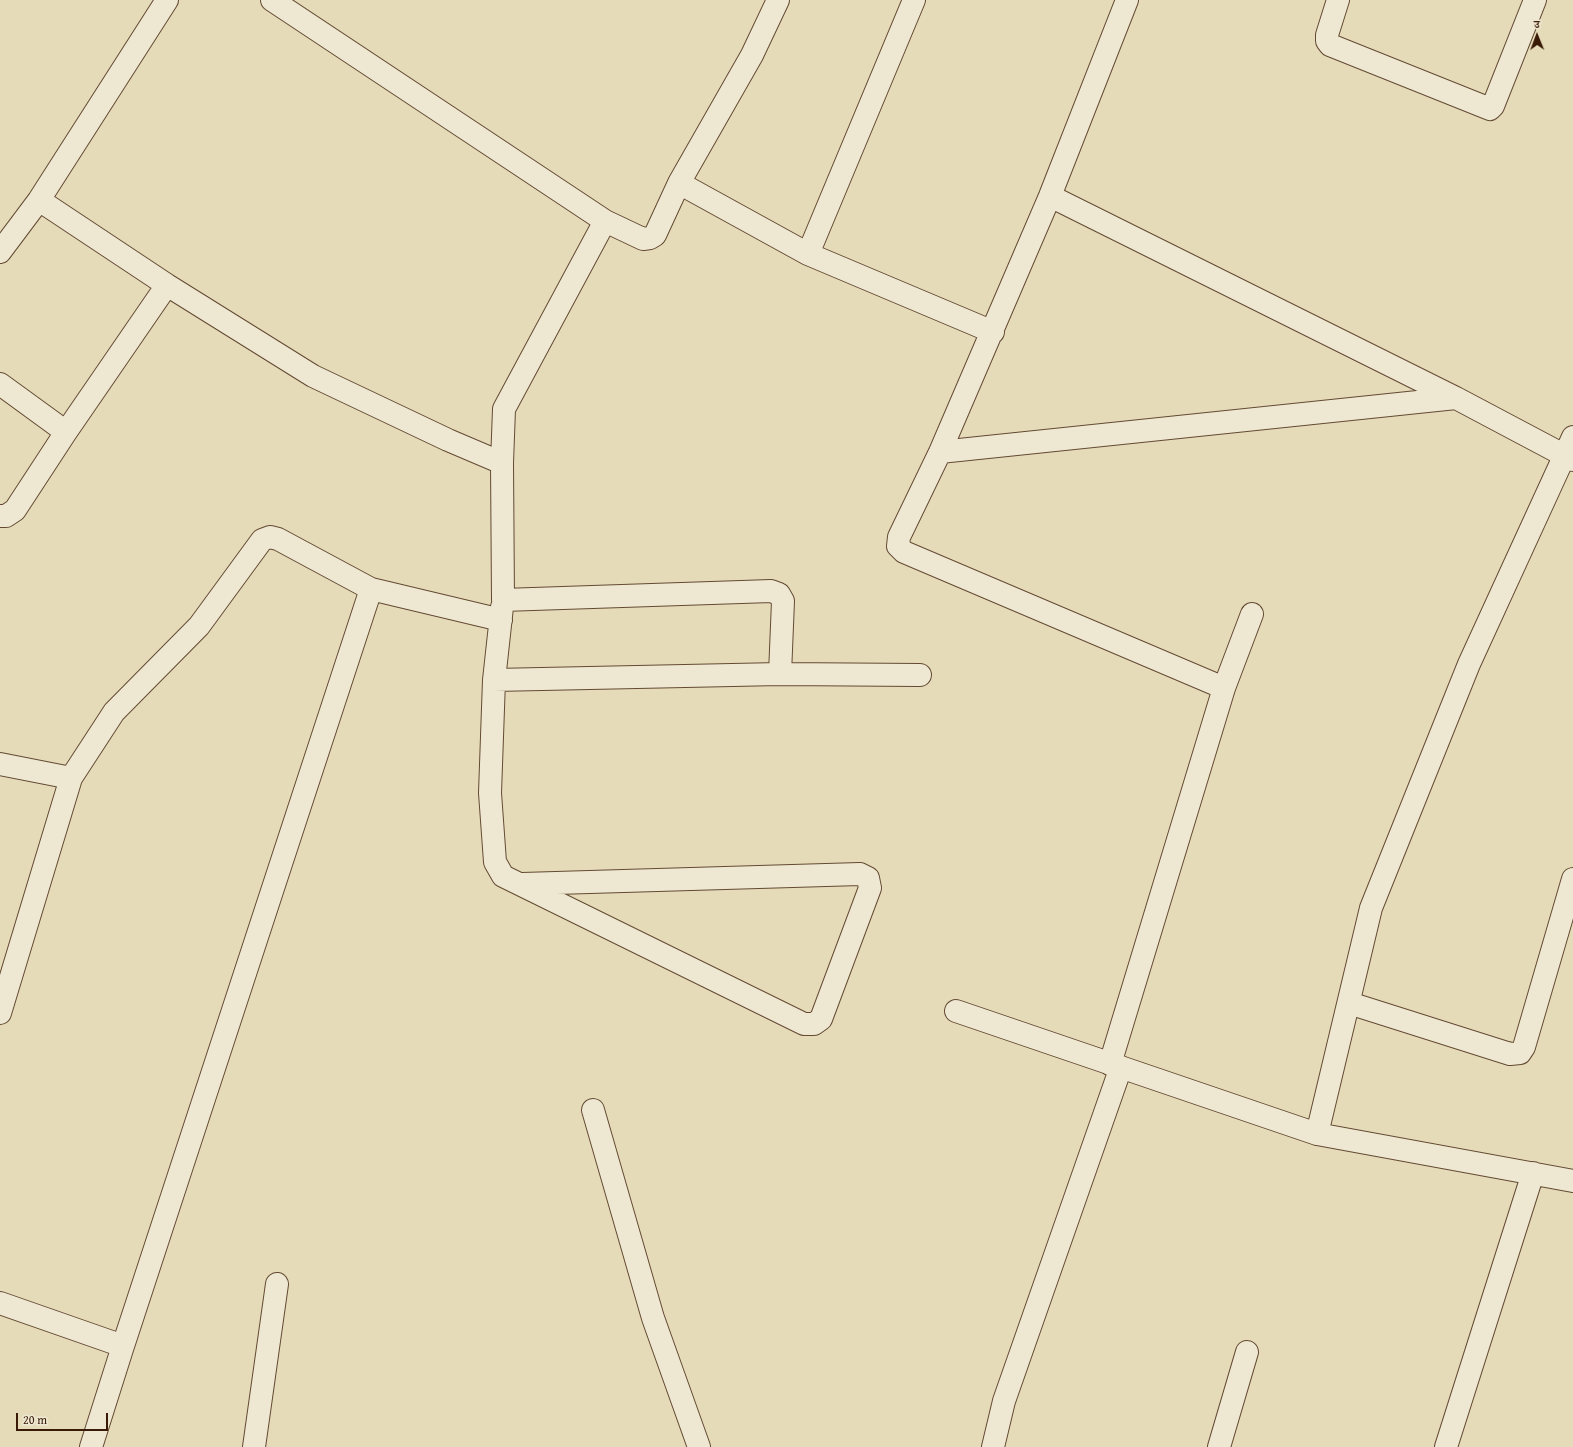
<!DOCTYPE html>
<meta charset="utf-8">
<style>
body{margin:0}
#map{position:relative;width:1573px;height:1447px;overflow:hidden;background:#e5dbb9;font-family:"Gentium Book Plus","Noto Serif Devanagari",serif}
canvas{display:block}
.north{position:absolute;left:1517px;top:16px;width:40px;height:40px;-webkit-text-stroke:3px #eee8d2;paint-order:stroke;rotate:359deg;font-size:11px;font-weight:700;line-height:16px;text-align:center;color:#391a06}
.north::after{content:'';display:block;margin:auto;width:14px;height:18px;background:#391a06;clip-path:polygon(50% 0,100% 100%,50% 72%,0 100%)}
.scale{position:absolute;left:16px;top:1413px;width:92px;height:18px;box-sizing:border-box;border:2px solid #391a06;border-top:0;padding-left:5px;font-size:12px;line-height:14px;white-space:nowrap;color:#391a06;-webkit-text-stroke:3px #eee8d2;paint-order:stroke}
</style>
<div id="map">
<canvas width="1573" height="1447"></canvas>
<div class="north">उ</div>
<div class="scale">20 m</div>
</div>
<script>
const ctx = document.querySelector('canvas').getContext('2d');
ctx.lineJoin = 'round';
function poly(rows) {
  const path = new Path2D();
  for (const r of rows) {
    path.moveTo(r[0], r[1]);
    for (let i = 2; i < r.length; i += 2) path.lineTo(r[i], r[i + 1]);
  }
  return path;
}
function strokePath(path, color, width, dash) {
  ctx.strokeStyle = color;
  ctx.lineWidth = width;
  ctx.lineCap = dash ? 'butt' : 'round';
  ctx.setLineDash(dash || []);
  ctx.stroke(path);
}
const minor = poly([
 [272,0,605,221,643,239,650,238,655,235,679,183,752,55,778,0],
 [1127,0,1050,196,940,452,899,537,898,546,904,552,1224,688],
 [1338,0,1327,35,1327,41,1330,45,1490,109,1493,106,1535,0],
 [679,183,808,254,993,332],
 [1050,196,1456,398,1573,460],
 [39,200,167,285,313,376,448,440,502,463],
 [605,221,504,409,502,463,503,600,771,591,779,594,783,601,780,674],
 [0,252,39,200,167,0],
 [808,254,914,0],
 [0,384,66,432],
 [940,452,1456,398],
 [0,516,6,516,15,510,66,432,167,285],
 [502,607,494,680,780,674,920,675],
 [494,680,490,793,495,862,503,876,804,1024,814,1024,821,1019,870,888,868,878,860,874,522,884],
 [0,764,71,778],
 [1349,1003,1510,1054,1520,1053,1524,1047,1573,879],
 [956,1011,1317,1134,1573,1181],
 [0,1013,71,778,114,712,199,626,262,540,270,537,278,539,371,589,501,620],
 [1110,1064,1224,688,1252,614],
 [593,1110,653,1318,699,1447],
 [1317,1134,1371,908,1469,664,1573,437],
 [0,1303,123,1346,91,1447],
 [123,1346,371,589],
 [254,1447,277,1284],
 [993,1447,1004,1401,1121,1067],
 [1219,1447,1247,1352],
 [1446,1447,1533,1173]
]);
strokePath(minor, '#644a33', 24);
strokePath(minor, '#eee8d2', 22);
</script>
